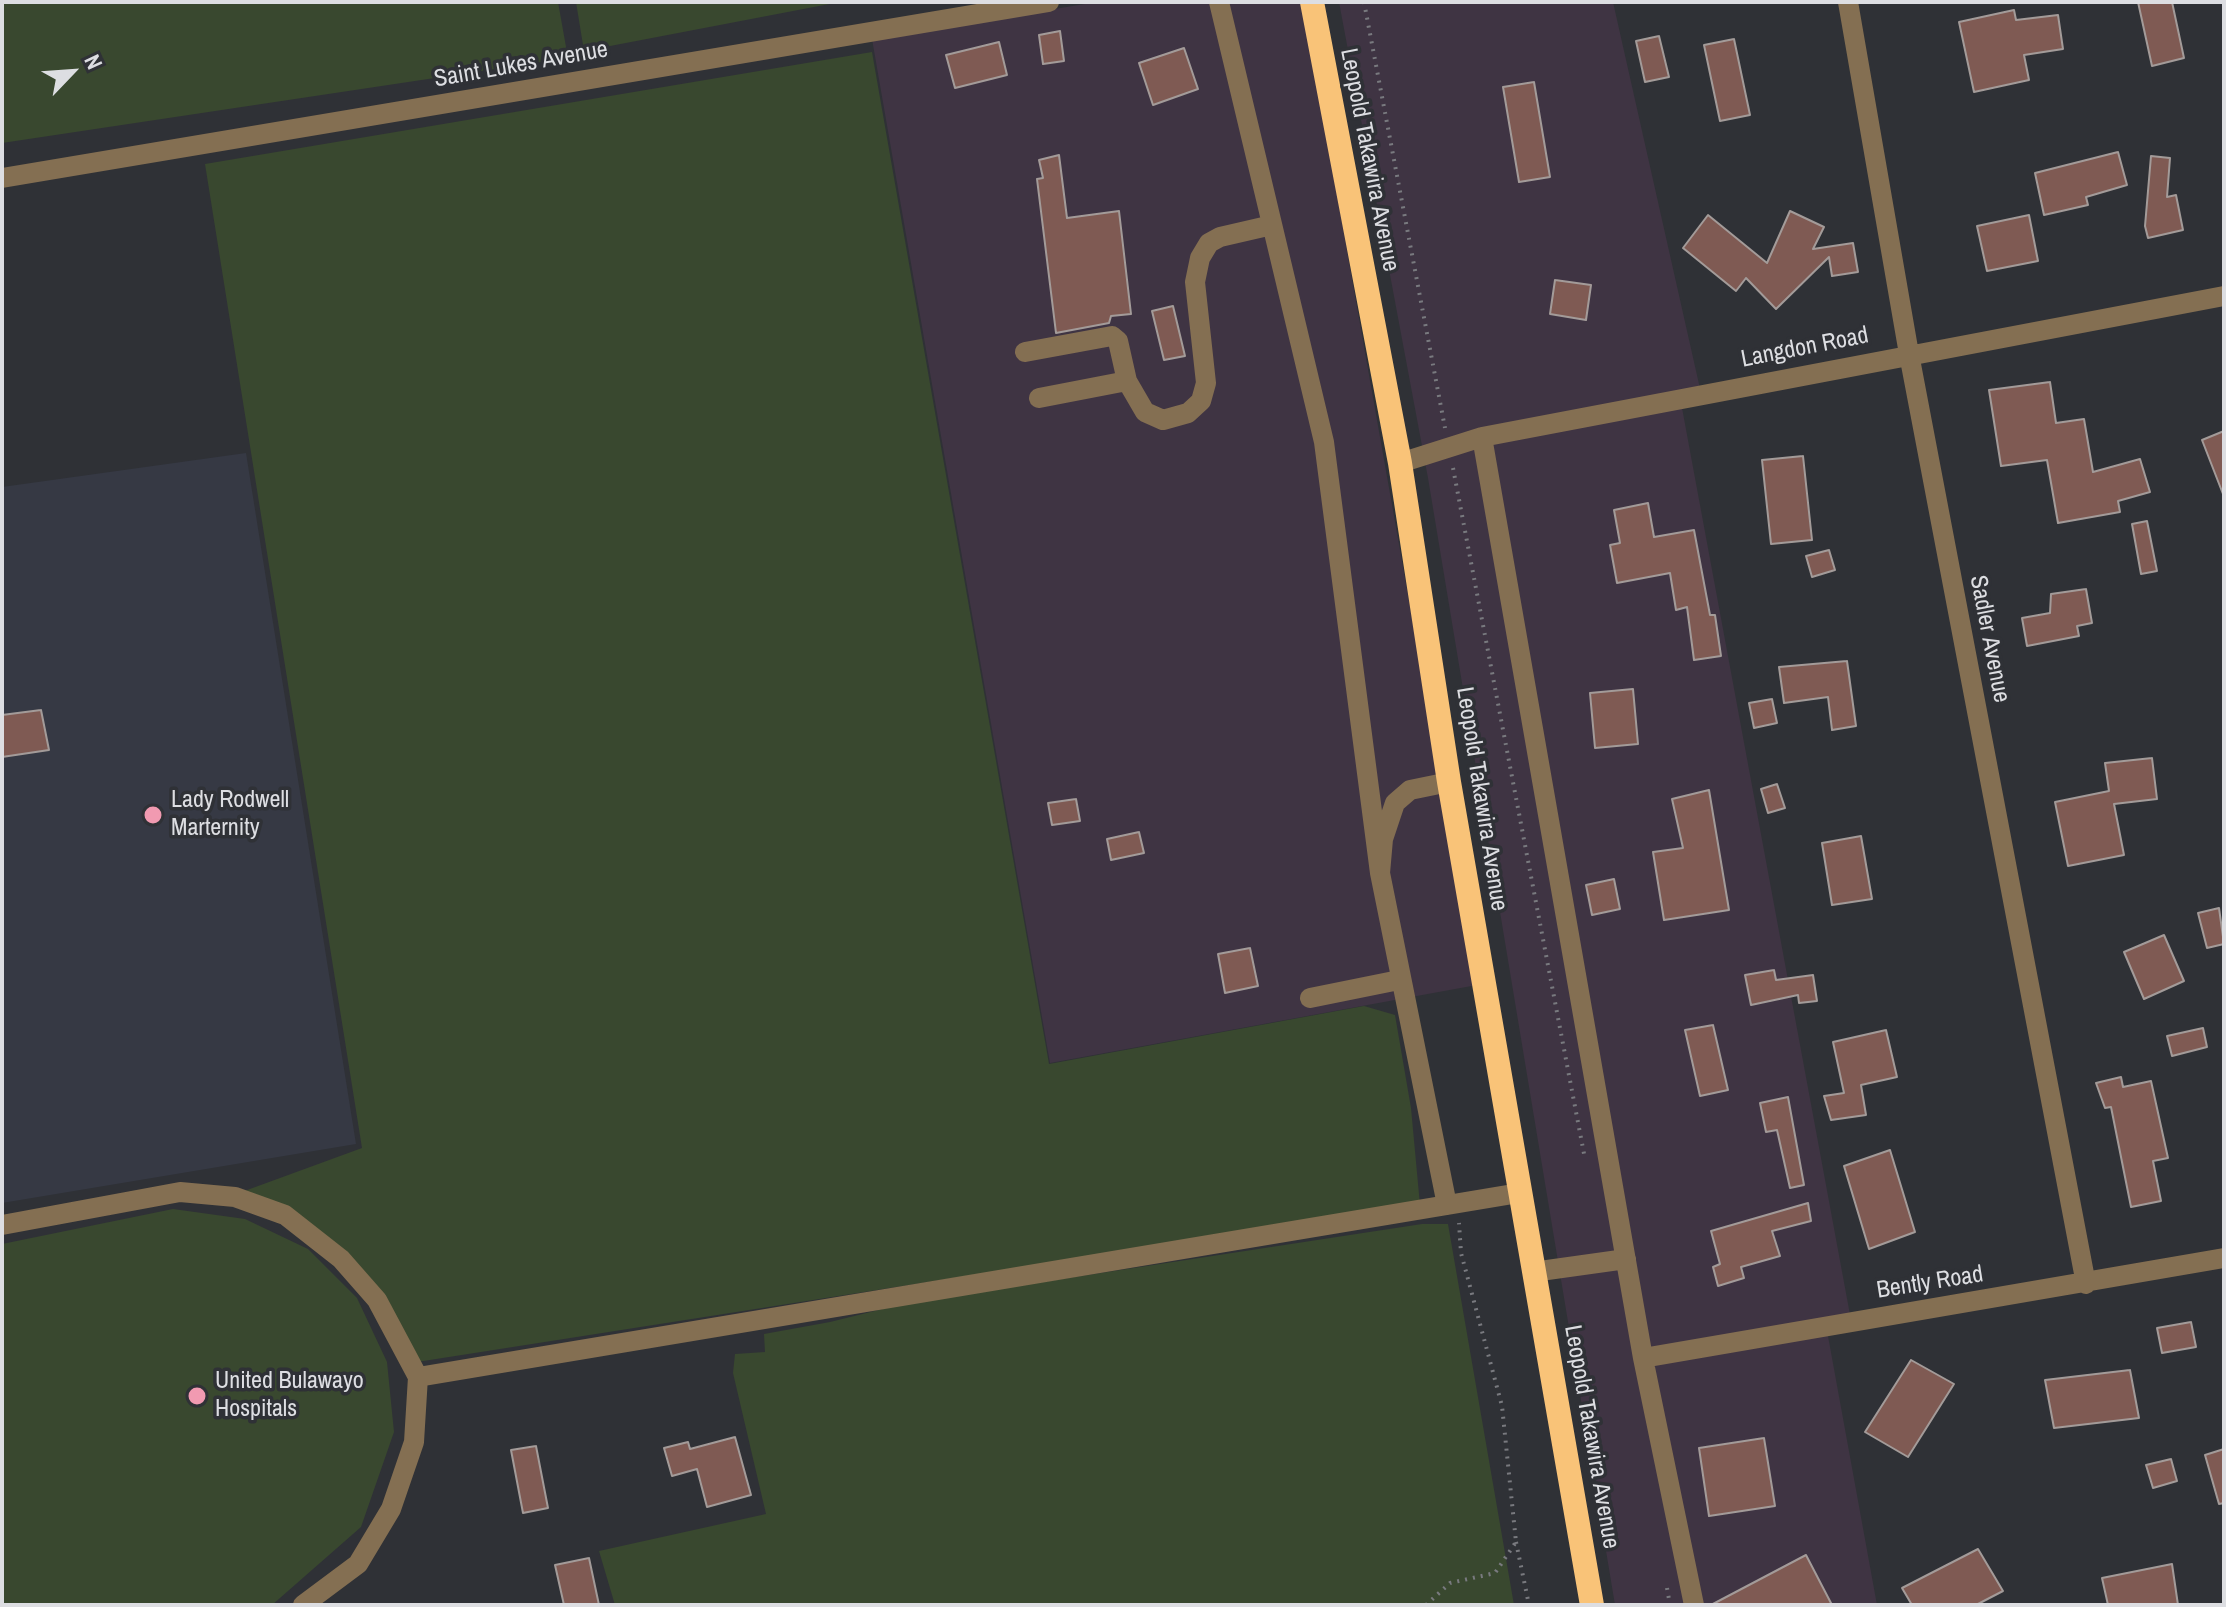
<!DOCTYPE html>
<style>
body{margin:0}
#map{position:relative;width:2226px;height:1607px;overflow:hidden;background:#2f3136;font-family:"Archivo Narrow",sans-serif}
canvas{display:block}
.frame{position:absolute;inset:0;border:4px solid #dddee2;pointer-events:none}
.north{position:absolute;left:32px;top:32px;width:80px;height:80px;-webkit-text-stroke:6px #2f3136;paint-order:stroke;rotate:65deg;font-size:22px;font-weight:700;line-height:32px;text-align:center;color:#dddee2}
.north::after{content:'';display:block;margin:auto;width:28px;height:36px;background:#dddee2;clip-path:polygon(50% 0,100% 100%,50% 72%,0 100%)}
</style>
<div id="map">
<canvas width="2226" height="1607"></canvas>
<div class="frame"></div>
<div class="north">N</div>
</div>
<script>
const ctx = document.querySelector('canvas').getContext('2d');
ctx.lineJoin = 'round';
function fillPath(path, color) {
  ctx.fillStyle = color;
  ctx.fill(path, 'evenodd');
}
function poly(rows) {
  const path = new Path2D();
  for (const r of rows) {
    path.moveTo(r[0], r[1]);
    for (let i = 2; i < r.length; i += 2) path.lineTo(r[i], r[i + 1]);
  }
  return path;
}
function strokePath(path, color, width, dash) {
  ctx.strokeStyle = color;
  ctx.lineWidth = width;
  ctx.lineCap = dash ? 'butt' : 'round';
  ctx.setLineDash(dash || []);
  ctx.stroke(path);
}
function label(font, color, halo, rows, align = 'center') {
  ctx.font = font + ' "Archivo Narrow",sans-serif';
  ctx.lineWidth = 7;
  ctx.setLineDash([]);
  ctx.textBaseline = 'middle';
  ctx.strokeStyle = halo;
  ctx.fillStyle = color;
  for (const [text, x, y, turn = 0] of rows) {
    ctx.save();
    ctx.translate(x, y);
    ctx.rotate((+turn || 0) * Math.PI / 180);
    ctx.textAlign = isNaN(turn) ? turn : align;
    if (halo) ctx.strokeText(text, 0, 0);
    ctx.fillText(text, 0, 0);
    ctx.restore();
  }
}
fillPath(poly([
 [1097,2,1303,2,1477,985,1050,1063,872,39],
 [1339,2,1613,2,1701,393,1680,397,1851,1320,1826,1325,1877,1605,1615,1605,1428,478]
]), '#3f3443');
fillPath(poly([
 [246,453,356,1144,2,1203,2,487]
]), '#363944');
fillPath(poly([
 [2,2,558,2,568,58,2,143],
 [576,2,840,2,584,51],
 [872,52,1049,1064,1364,1006,1395,1015,1411,1108,1420,1205,417,1362,383,1297,239,1193,362,1148,205,164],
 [173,1209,245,1219,308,1249,357,1298,387,1362,394,1432,361,1527,272,1605,2,1605,2,1244],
 [1422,1224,1448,1224,1514,1605,615,1605,599,1551,766,1514,733,1373,735,1354,765,1352,764,1334,830,1322,911,1302]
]), '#39482f');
const building = poly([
 [2138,2,2172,2,2184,58,2152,66,2138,2],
 [2014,10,2016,20,2058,15,2063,49,2024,55,2029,80,1974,92,1959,22,2014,10],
 [1060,31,1064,61,1043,64,1039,35,1060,31],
 [1659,36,1669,77,1645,82,1636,41,1659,36],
 [1734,39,1750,115,1720,121,1704,45,1734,39],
 [999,42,1007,75,955,88,946,55,999,42],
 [1184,48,1198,89,1153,105,1139,63,1184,48],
 [1534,82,1550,177,1519,182,1503,87,1534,82],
 [2118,152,2127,185,2086,197,2088,205,2044,215,2035,173,2118,152],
 [1059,155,1067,218,1119,211,1131,314,1111,316,1109,323,1056,333,1037,179,1043,178,1039,160,1059,155],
 [2151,156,2170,158,2167,197,2176,195,2183,230,2148,238,2145,226,2151,156],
 [1790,211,1824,227,1813,249,1853,243,1858,272,1832,276,1829,257,1776,309,1746,278,1736,291,1683,248,1708,215,1767,263,1790,211],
 [2029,215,2038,261,1987,271,1977,226,2029,215],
 [1555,280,1591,285,1586,320,1550,314,1555,280],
 [1173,306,1185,356,1164,360,1152,311,1173,306],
 [2050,382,2056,423,2084,419,2093,472,2140,459,2150,492,2118,501,2120,512,2058,523,2047,460,2001,466,1989,390,2050,382],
 [2224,431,2224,494,2223,494,2202,440,2224,431],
 [1803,456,1812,540,1771,544,1762,460,1803,456],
 [1648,503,1654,537,1694,530,1710,615,1715,615,1721,656,1694,660,1687,607,1676,610,1670,573,1617,583,1610,545,1620,543,1614,510,1648,503],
 [2147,521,2157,571,2141,574,2132,524,2147,521],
 [1829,550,1835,570,1812,577,1806,556,1829,550],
 [2086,589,2092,623,2077,626,2079,636,2027,646,2022,618,2050,613,2051,594,2086,589],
 [1847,661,1856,726,1832,730,1828,697,1784,703,1779,667,1847,661],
 [1633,689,1638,744,1595,748,1590,693,1633,689],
 [1772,699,1777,723,1754,728,1749,703,1772,699],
 [41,710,49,750,2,757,2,715,41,710],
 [2152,758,2157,799,2114,804,2124,855,2068,866,2055,802,2109,791,2105,763,2152,758],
 [1777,784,1785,808,1768,813,1761,789,1777,784],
 [1709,790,1729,910,1664,920,1653,852,1683,848,1672,799,1709,790],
 [1076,799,1080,821,1052,825,1048,803,1076,799],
 [1139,832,1144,853,1111,860,1107,839,1139,832],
 [1861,836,1872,899,1832,905,1822,843,1861,836],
 [1614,879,1620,909,1592,915,1586,885,1614,879],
 [2219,908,2224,944,2207,948,2198,913,2219,908],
 [2164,935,2184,981,2144,999,2124,952,2164,935],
 [1250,948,1258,986,1225,993,1218,954,1250,948],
 [1774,970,1776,980,1813,975,1817,1001,1799,1003,1798,995,1751,1005,1745,975,1774,970],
 [1713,1025,1728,1090,1700,1096,1685,1030,1713,1025],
 [2203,1028,2207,1047,2172,1056,2167,1036,2203,1028],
 [1886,1030,1897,1077,1861,1085,1866,1115,1831,1120,1824,1096,1844,1093,1833,1042,1886,1030],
 [2121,1077,2123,1087,2151,1081,2168,1158,2153,1161,2161,1201,2131,1207,2111,1107,2105,1108,2096,1083,2121,1077],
 [1788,1097,1804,1185,1790,1188,1777,1130,1766,1132,1760,1103,1788,1097],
 [1890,1150,1915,1232,1869,1249,1844,1166,1890,1150],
 [1808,1203,1811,1221,1772,1231,1780,1256,1741,1267,1744,1278,1718,1286,1713,1267,1720,1264,1711,1231,1808,1203],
 [2191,1322,2196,1347,2162,1353,2157,1328,2191,1322],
 [1911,1360,1954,1384,1908,1457,1865,1432,1911,1360],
 [2130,1370,2139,1418,2054,1428,2045,1380,2130,1370],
 [735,1437,751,1495,707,1507,697,1469,672,1476,664,1448,688,1442,690,1449,735,1437],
 [1764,1438,1775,1506,1709,1516,1699,1448,1764,1438],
 [536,1446,548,1508,523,1513,511,1450,536,1446],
 [2224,1449,2224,1503,2219,1504,2205,1455,2224,1449],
 [2171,1459,2177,1481,2153,1488,2146,1465,2171,1459],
 [1978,1549,2003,1591,1976,1605,1912,1605,1902,1588,1978,1549],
 [1806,1555,1832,1605,1711,1605,1806,1555],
 [589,1558,599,1605,564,1605,555,1565,589,1558],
 [2172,1564,2178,1605,2108,1605,2102,1578,2172,1564]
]);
fillPath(building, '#7f5a53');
strokePath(building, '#a39b99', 2);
strokePath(poly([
 [1364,2,1445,428],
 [1453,468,1585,1159],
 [1516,1542,1529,1605],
 [1667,1588,1670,1605],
 [1426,1605,1450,1583,1495,1573,1516,1542,1502,1406,1461,1253,1459,1223]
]), '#797a7f', 4, [2, 6]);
strokePath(poly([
 [1219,2,1324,442,1380,873],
 [1848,2,1909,354,2086,1284],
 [2,178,1049,2],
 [1025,352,1112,336,1118,341,1127,381,1145,412,1163,420,1188,413,1201,401,1206,383,1195,282,1200,258,1209,243,1220,237,1272,225],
 [1039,398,1127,381],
 [1482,437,1643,1358,1694,1605],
 [1400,463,1482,437,2224,296],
 [1310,998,1399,980],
 [1447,1205,1380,873,1383,839,1395,803,1410,790,1449,782],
 [2,1225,180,1192,235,1197,285,1215,341,1259,377,1300,418,1377,414,1442,391,1509,358,1564,303,1605],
 [1533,1272,1626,1259],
 [1643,1358,2224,1258],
 [418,1377,1519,1193]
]), '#846f52', 20);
strokePath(poly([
 [1312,2,1400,463,1449,782,1592,1605]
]), '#f9c378', 24);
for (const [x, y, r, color] of [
 [153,815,10,"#f19ab1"],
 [197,1396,10,"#f19ab1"]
]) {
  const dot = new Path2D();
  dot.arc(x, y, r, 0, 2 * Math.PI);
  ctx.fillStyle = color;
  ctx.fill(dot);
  strokePath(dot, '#2f3136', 3);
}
label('24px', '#dddee2', '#2f3136', [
 ["Saint Lukes Avenue",521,65,-10],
 ["Leopold Takawira Avenue",1369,160,79],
 ["Langdon Road",1805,348,-11],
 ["Sadler Avenue",1989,639,79],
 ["Leopold Takawira Avenue",1481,799,81],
 ["Bently Road",1930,1283,-9],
 ["Leopold Takawira Avenue",1591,1437,80]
]);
label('24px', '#dddee2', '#2f3136', [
 ["Lady Rodwell",171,801],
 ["Marternity",171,829],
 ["United Bulawayo",215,1382],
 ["Hospitals",215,1410]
], 'left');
</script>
